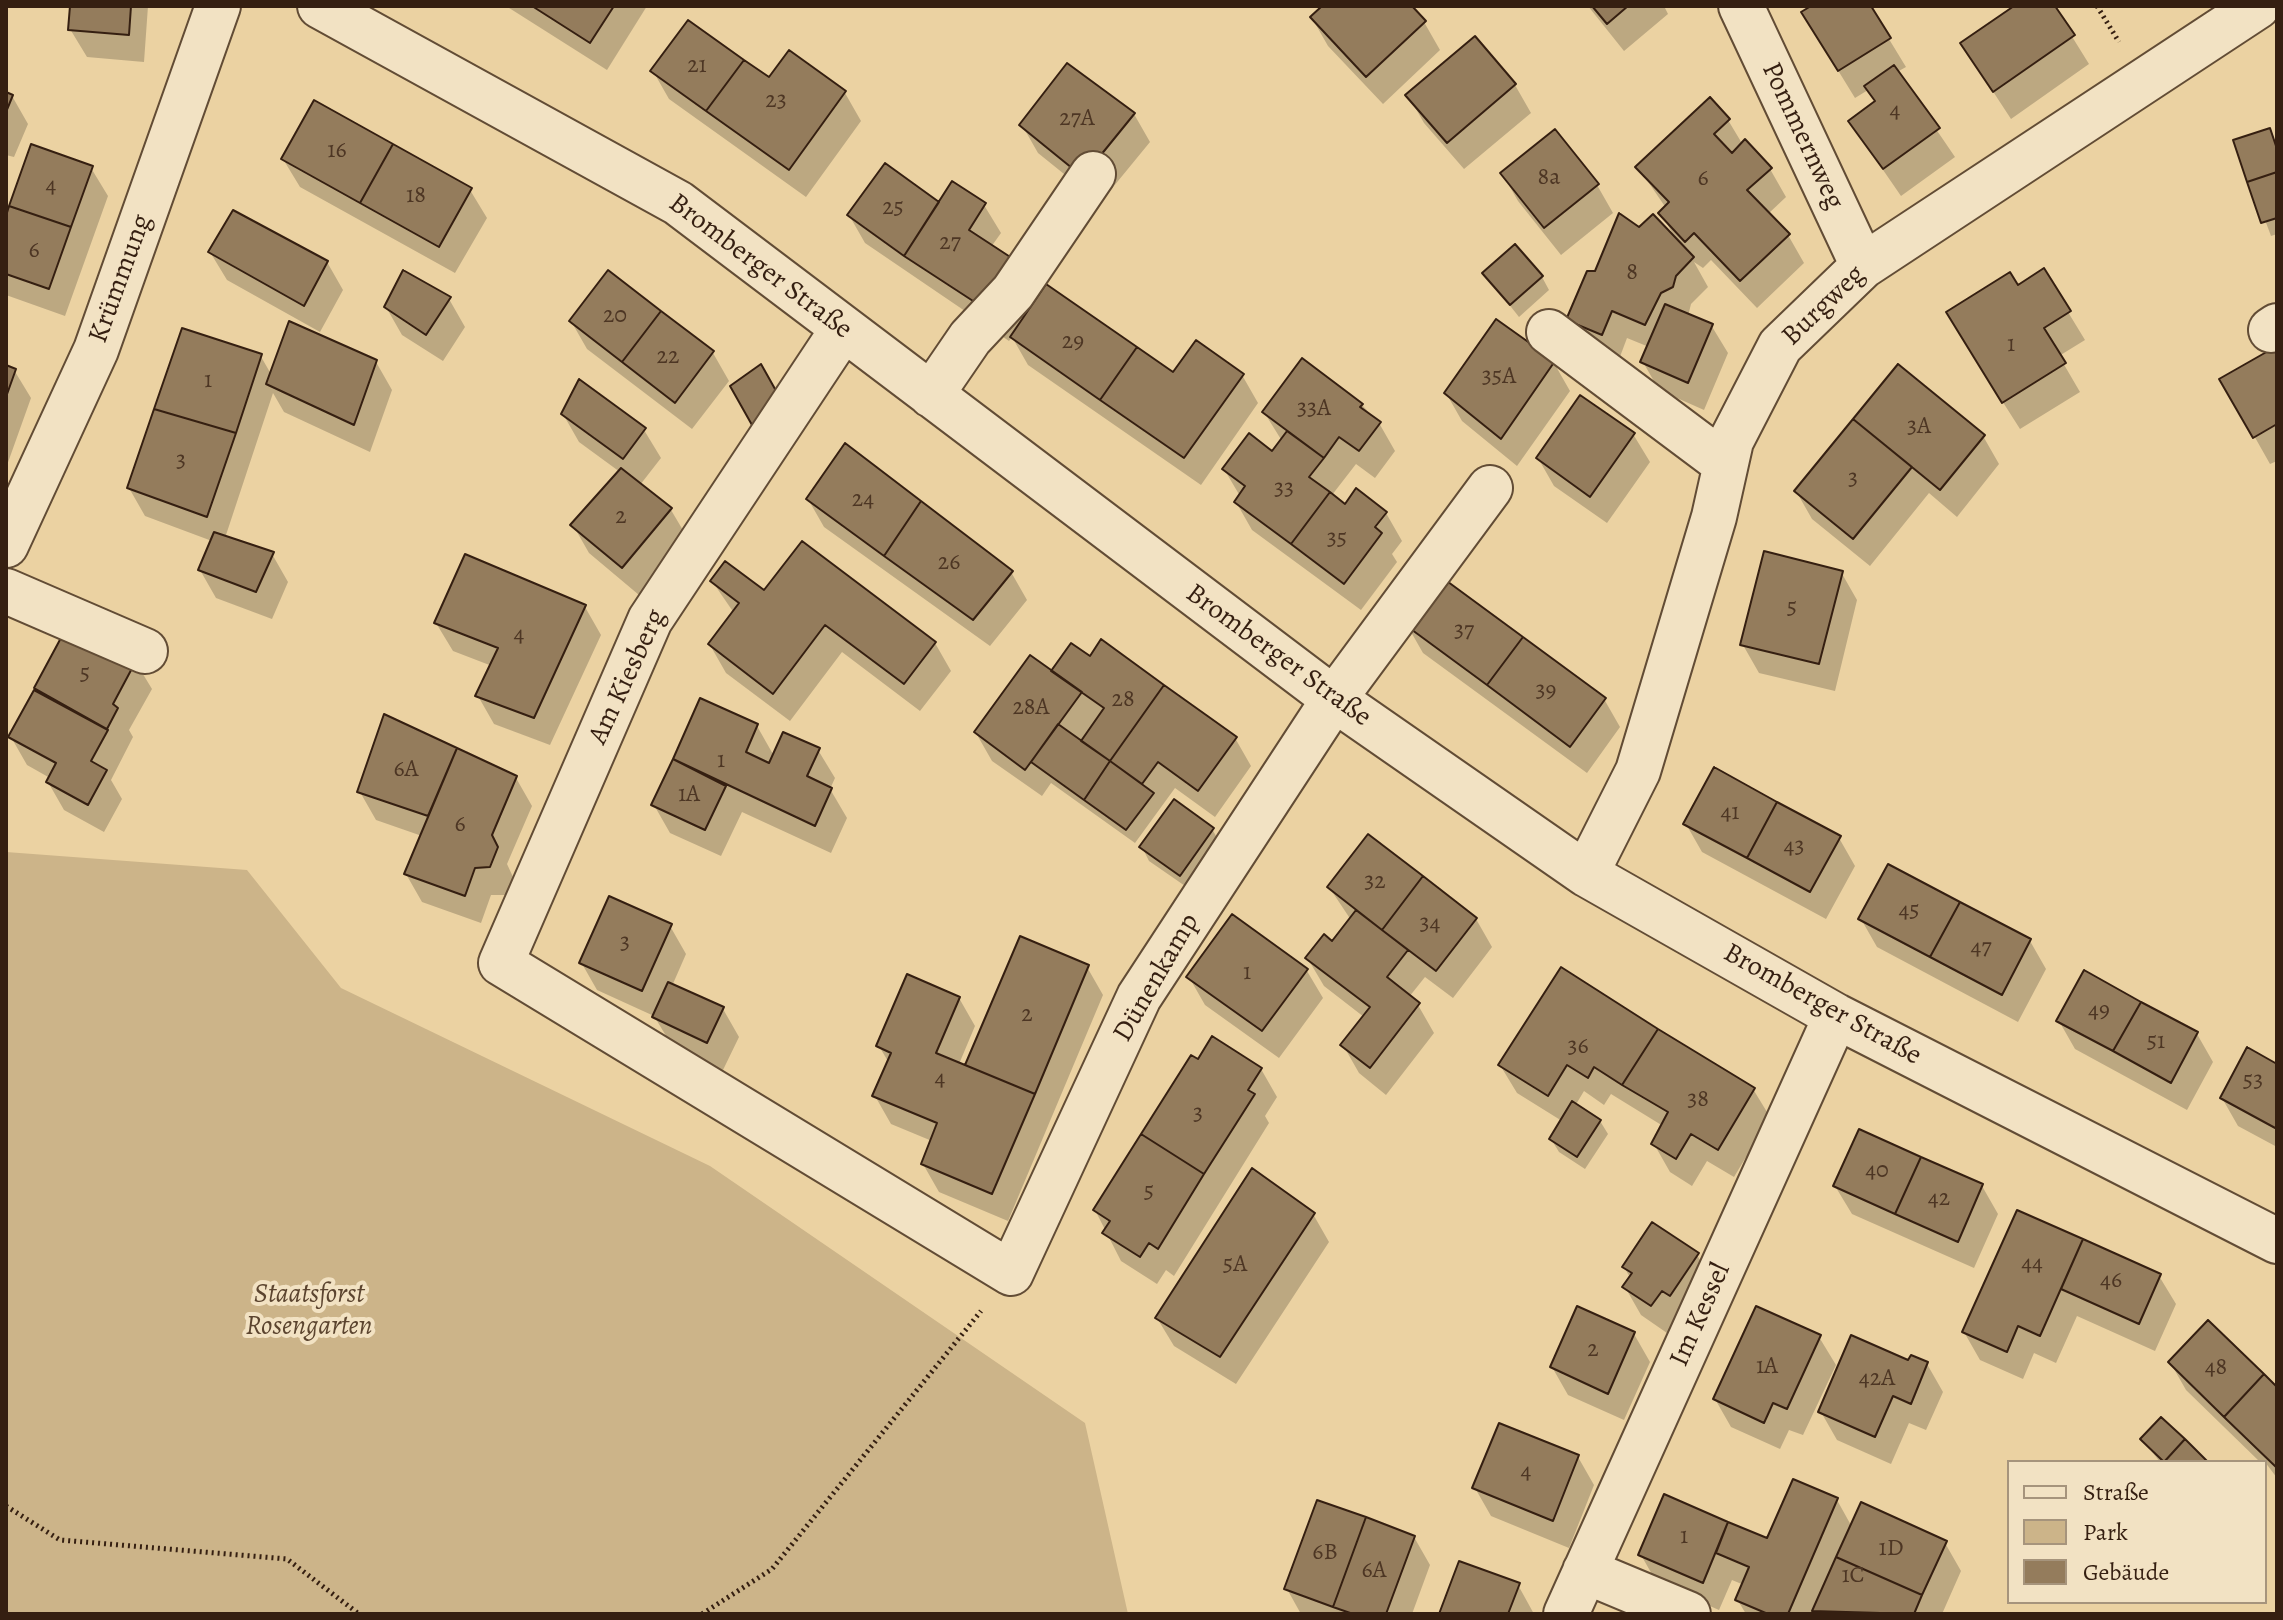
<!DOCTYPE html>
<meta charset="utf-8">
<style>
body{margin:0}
#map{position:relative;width:2283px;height:1620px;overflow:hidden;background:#ebd2a2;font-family:Alegreya,serif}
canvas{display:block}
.frame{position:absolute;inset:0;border:8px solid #351f11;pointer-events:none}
.legend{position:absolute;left:2007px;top:1460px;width:260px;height:144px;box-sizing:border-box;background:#f2e2c3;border:2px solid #a6947c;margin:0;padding:10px 14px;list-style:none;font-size:24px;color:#351f11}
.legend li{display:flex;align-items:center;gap:16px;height:40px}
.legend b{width:40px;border:2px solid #a6947c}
</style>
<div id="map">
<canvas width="2283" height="1620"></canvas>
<div class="frame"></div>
<ul class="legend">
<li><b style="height:10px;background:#f2e2c3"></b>Straße</li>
<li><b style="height:22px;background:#ccb489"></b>Park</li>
<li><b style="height:22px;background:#947c5c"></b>Gebäude</li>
</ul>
</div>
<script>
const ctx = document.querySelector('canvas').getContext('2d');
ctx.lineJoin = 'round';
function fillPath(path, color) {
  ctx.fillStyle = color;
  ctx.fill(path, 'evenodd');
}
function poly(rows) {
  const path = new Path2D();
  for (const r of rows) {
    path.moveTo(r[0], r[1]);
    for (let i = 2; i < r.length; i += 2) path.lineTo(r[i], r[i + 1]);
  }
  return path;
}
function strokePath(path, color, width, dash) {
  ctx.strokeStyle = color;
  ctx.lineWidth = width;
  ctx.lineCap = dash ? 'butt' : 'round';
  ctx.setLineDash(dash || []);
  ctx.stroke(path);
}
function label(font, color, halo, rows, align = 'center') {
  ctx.font = font + ' Alegreya,serif';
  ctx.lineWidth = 8;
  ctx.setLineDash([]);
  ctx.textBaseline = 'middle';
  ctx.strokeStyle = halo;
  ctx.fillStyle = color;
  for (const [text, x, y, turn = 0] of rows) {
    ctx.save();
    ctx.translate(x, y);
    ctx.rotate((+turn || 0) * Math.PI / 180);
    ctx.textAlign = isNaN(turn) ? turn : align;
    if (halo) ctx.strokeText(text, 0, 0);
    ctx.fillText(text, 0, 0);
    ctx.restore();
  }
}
fillPath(poly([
 [6,852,247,870,341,988,710,1166,1085,1423,1128,1614,6,1614]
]), '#ccb489');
fillPath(poly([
 [72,6,148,6,144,62,87,57,70,29],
 [506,6,647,6,607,70],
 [1323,6,1409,6,1424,22,1440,50,1383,104,1328,46,1312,18],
 [1588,6,1664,6,1668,14,1624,51],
 [1807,6,1872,6,1870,8,1906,67,1897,72,1955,157,1901,196,1850,122,1876,103,1868,90,1855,98,1820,41],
 [2017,6,2053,6,2089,64,2011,119,1962,44],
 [653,71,769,80,845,93,861,121,806,197,669,99],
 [1515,85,1531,113,1464,169,1424,123,1408,95],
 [6,95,12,96,28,124,14,157,6,155],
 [1134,114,1150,142,1100,203,1038,153,1022,125],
 [1728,120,1743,145,1770,169,1786,197,1768,214,1788,235,1804,263,1757,308,1711,260,1703,268,1694,262,1708,287,1691,304,1688,316,1711,325,1728,353,1704,410,1659,390,1643,362,1649,347,1627,338,1618,362,1569,320,1597,273,1640,229,1675,238,1661,213,1666,208,1638,167],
 [2269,130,2277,144,2277,234,2271,236,2236,142],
 [283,159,470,190,487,218,455,273,300,187],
 [91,168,108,196,65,316,6,295,6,222],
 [1502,173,1597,185,1613,213,1561,255,1518,201],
 [940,205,984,205,1001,233,991,247,1022,267,1040,297,1173,375,1242,375,1258,403,1201,485,1028,365,1012,337,1009,341,865,243,849,215],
 [210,252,327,262,343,290,320,332,227,280],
 [2043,271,2085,340,2059,356,2080,392,2020,429,1964,341,2017,288],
 [1485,274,1542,277,1549,290,1519,317],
 [449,299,465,327,443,361,402,335,386,307],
 [571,321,713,353,729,381,692,429,587,349],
 [2277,348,2277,461,2270,464,2222,379],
 [260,355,271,374,376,362,392,390,370,452,284,412,273,393,225,538,272,554,288,582,272,619,216,598,200,570,212,541,145,516,129,488],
 [1554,363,1570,391,1517,466,1462,421,1446,393],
 [6,367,14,370,31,398,6,468],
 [1362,405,1379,423,1395,451,1375,478,1356,464,1332,495,1345,507,1386,513,1402,541,1392,554,1397,562,1361,610,1252,530,1236,502,1240,496,1224,469,1272,454,1282,441,1264,412],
 [563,414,644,430,661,458,640,485,671,510,687,537,639,595,589,553,573,525,620,472,579,442],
 [1633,434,1650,462,1607,523,1554,486,1538,458],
 [1983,436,1999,464,1957,517,1929,493,1870,566,1812,519,1796,491],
 [808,499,1011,572,1027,600,990,646,824,527],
 [1841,572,1857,600,1835,691,1759,673,1743,645],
 [712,581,935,643,951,671,920,711,842,652,790,721,726,673,710,645,734,613],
 [585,607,601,635,550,745,494,724,478,696,492,666,453,651,436,623],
 [1407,625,1604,699,1620,727,1587,773,1423,653],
 [63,639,135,661,152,689,129,730,133,737,111,780,122,799,104,832,64,810,48,782,50,778,27,765,11,737],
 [1090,659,1235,738,1251,766,1215,817,1175,788,1135,843,1051,783,1042,796,992,761,976,733],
 [701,701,757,726,774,756,818,750,835,778,830,789,847,818,831,853,742,812,721,856,670,833,654,805],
 [385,717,516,778,532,806,507,864,513,877,506,895,491,895,481,923,422,902,406,874,422,836,376,820,360,792],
 [1686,824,1839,838,1855,866,1826,919,1702,852],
 [1212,829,1220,843,1188,888,1149,861,1142,847],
 [1329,887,1476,919,1492,947,1453,998,1425,977,1409,997,1418,1005,1434,1033,1386,1095,1359,1073,1343,1045,1364,1017,1324,986,1308,959,1332,944,1351,920],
 [1861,919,2030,941,2046,969,2018,1022,1877,947],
 [670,926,686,954,672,986,723,1009,739,1037,723,1070,671,1044,654,1016,597,990,581,962],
 [1021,939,1087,967,1103,995,1008,1221,939,1192,923,1164,932,1141,891,1124,875,1096,889,1063,879,1046,959,998,975,1026,959,1064,966,1067],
 [1561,969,1753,1089,1770,1117,1734,1177,1707,1161,1692,1186,1670,1172,1654,1144,1663,1126,1611,1094,1604,1105,1584,1091,1575,1106,1600,1121,1608,1134,1585,1169,1559,1152,1551,1139,1562,1121,1517,1093,1500,1065],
 [1307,971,1323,998,1279,1058,1205,1005,1189,977],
 [2059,1021,2197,1034,2213,1062,2187,1110,2075,1049],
 [1199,1062,1261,1069,1277,1097,1265,1116,1269,1123,1174,1276,1166,1270,1157,1284,1121,1261,1095,1210],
 [2277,1066,2277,1147,2238,1126,2222,1098],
 [1835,1186,1982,1186,1998,1214,1974,1268,1852,1214],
 [2018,1213,2159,1276,2176,1304,2155,1351,2077,1316,2056,1363,2034,1353,2023,1379,1980,1360,1964,1332],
 [1313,1214,1329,1242,1236,1384,1174,1346,1157,1318],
 [1697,1255,1714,1283,1667,1333,1641,1315,1625,1287,1631,1279,1624,1267],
 [1634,1334,1650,1362,1624,1420,1568,1395,1552,1367],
 [1819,1337,1836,1365,1803,1435,1789,1430,1780,1449,1731,1427,1715,1399],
 [2170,1362,2277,1390,2277,1478,2265,1462,2260,1462,2186,1390],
 [1909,1363,1927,1364,1943,1392,1926,1430,1909,1423,1891,1464,1837,1440,1821,1412],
 [2143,1440,2206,1462,2160,1462],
 [1578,1457,1594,1485,1569,1548,1491,1516,1475,1488],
 [1665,1497,1768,1541,1837,1500,1852,1527,1945,1543,1961,1571,1942,1614,1746,1614,1737,1599,1744,1585,1732,1580,1719,1610,1657,1583,1641,1555],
 [1414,1537,1430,1565,1412,1614,1301,1614,1287,1589],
 [1518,1585,1534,1614,1441,1614]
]), '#0003');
const building = poly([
 [70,6,131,6,129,35,68,30,70,6],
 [532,6,614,6,590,43,532,6],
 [1322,6,1412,6,1426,21,1366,77,1310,17,1322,6],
 [1592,6,1628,6,1607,24,1592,6],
 [1811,6,1871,6,1891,38,1838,71,1801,12,1811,6],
 [2014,6,2055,6,2075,35,1993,92,1960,43,2014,6],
 [688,20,744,60,706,111,650,71,688,20],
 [1475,36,1516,84,1447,143,1405,95,1475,36],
 [789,50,846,91,789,170,706,111,744,60,769,77,789,50],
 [1067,63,1135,113,1083,177,1019,125,1067,63],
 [1894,65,1940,128,1883,169,1848,121,1875,101,1864,86,1894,65],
 [6,92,13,95,6,112,6,92],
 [1710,97,1730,119,1714,134,1732,153,1745,139,1772,168,1747,190,1790,234,1740,281,1694,233,1685,242,1658,213,1669,202,1635,167,1710,97],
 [314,100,393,144,360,203,281,159,314,100],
 [2270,128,2277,149,2277,172,2247,182,2233,140,2270,128],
 [1555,129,1599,184,1544,228,1500,173,1555,129],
 [31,144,93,166,71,227,9,206,31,144],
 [393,144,472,188,439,247,360,203,393,144],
 [885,163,939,202,904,256,847,215,885,163],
 [2277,172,2277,218,2261,223,2247,182,2277,172],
 [952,181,986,203,969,230,1024,266,993,314,904,256,952,181],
 [9,206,71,227,49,289,6,274,6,216,9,206],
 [233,210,328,261,304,306,208,252,233,210],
 [1619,213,1639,227,1653,214,1694,257,1676,276,1673,287,1661,293,1645,325,1612,311,1602,335,1566,320,1587,271,1595,271,1619,213],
 [1515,244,1543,276,1510,305,1482,273,1515,244],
 [2044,268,2071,311,2044,328,2066,363,2002,403,1946,312,2010,272,2018,285,2044,268],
 [403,270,451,297,426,335,384,307,403,270],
 [608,270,661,311,622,362,569,321,608,270],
 [1046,284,1137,347,1100,400,1010,337,1046,284],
 [1665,304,1713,324,1688,383,1640,362,1665,304],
 [661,311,714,351,675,403,622,362,661,311],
 [1496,319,1555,361,1501,439,1444,393,1496,319],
 [289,321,377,360,354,425,266,384,289,321],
 [182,328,262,354,236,433,154,409,182,328],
 [1196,340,1244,374,1184,458,1100,400,1137,347,1173,372,1196,340],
 [2277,346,2277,424,2253,438,2219,379,2277,346],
 [1302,358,1363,404,1360,407,1381,422,1359,451,1339,437,1324,458,1262,412,1302,358],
 [761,364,784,405,752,425,730,386,761,364],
 [1898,364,1985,435,1940,490,1853,419,1898,364],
 [6,365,16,369,6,397,6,365],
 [579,379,646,428,623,459,561,414,579,379],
 [1580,395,1635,433,1590,497,1536,458,1580,395],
 [154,409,236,433,207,517,127,488,154,409],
 [1853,419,1912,467,1853,539,1794,491,1853,419],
 [1287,431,1324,458,1309,477,1330,492,1291,544,1234,502,1245,486,1222,469,1249,433,1272,451,1287,431],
 [845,443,921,501,884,556,806,499,845,443],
 [621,468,672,508,622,568,570,525,621,468],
 [1356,488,1387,512,1375,527,1382,533,1344,584,1291,544,1330,492,1345,504,1356,488],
 [921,501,1013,571,973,620,884,556,921,501],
 [214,532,274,552,256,592,198,570,214,532],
 [802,541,936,642,904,684,825,625,773,694,708,644,739,603,710,581,725,561,764,590,802,541],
 [1764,551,1843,571,1819,664,1740,645,1764,551],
 [465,554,586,605,534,718,475,696,498,648,434,623,465,554],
 [1440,576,1523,637,1487,685,1404,624,1440,576],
 [62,636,137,659,113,704,118,708,107,729,34,688,62,636],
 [1523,637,1606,698,1570,747,1487,685,1523,637],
 [1101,639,1164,685,1110,761,1081,741,1104,708,1051,671,1071,643,1090,656,1101,639],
 [1030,655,1082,692,1025,770,974,732,1030,655],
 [1164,685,1237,737,1198,791,1158,762,1142,784,1110,761,1164,685],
 [34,690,108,730,91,761,107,770,88,805,46,782,56,763,8,737,34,690],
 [700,698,758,724,746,752,769,763,783,732,820,748,807,776,832,788,815,826,673,759,700,698],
 [384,714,457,748,428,816,357,792,384,714],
 [1058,724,1110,761,1084,800,1031,762,1058,724],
 [457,748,517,776,492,835,498,847,490,867,475,868,465,896,404,874,457,748],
 [673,759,726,786,705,830,651,805,673,759],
 [1110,761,1154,793,1126,830,1084,800,1110,761],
 [1714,767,1777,802,1747,858,1683,824,1714,767],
 [1174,799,1214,828,1180,876,1139,847,1174,799],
 [1777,802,1841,836,1810,892,1747,858,1777,802],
 [1368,834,1423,876,1382,930,1327,887,1368,834],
 [1888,864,1960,902,1930,957,1858,919,1888,864],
 [1423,876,1477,918,1436,971,1382,930,1423,876],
 [609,896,672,924,642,991,579,963,609,896],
 [1960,902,2031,939,2002,995,1930,957,1960,902],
 [1356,910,1408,950,1387,977,1420,1003,1370,1068,1340,1045,1370,1007,1305,958,1324,934,1332,941,1356,910],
 [1232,914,1308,969,1262,1031,1186,977,1232,914],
 [1020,936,1089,965,1035,1094,965,1065,1020,936],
 [1561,967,1658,1029,1622,1085,1594,1067,1588,1078,1567,1065,1548,1096,1498,1065,1561,967],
 [2084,970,2141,1002,2113,1051,2056,1021,2084,970],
 [907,974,960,997,936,1053,1035,1094,992,1194,921,1164,937,1123,872,1096,891,1053,876,1046,907,974],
 [668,982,724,1007,707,1043,652,1017,668,982],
 [2141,1002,2198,1032,2171,1083,2113,1051,2141,1002],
 [1658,1029,1755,1088,1718,1150,1691,1134,1676,1159,1651,1144,1668,1112,1622,1085,1658,1029],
 [1212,1036,1262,1068,1248,1090,1255,1094,1204,1174,1141,1134,1191,1055,1198,1059,1212,1036],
 [2247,1047,2277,1064,2277,1129,2220,1098,2247,1047],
 [1572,1101,1601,1120,1577,1157,1549,1139,1572,1101],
 [1859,1129,1921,1157,1895,1214,1833,1186,1859,1129],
 [1141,1134,1204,1174,1158,1249,1149,1243,1140,1257,1102,1233,1110,1221,1093,1210,1141,1134],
 [1921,1157,1983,1184,1958,1242,1895,1214,1921,1157],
 [1252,1168,1315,1213,1220,1357,1155,1318,1252,1168],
 [2017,1210,2083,1239,2040,1336,2018,1326,2007,1352,1962,1332,2017,1210],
 [1652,1222,1699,1253,1670,1296,1662,1291,1651,1306,1622,1287,1632,1273,1622,1267,1652,1222],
 [2083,1239,2161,1274,2139,1324,2061,1289,2083,1239],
 [1577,1306,1635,1332,1608,1394,1550,1367,1577,1306],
 [1756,1306,1821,1335,1787,1409,1773,1403,1764,1423,1713,1399,1756,1306],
 [2208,1320,2264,1374,2224,1417,2168,1362,2208,1320],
 [1851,1335,1908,1360,1911,1355,1928,1362,1911,1404,1893,1396,1875,1437,1818,1412,1851,1335],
 [2264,1374,2277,1387,2277,1468,2224,1417,2264,1374],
 [2161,1417,2185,1439,2164,1462,2140,1439,2161,1417],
 [1499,1423,1579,1455,1553,1521,1472,1488,1499,1423],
 [2185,1439,2208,1462,2164,1462,2185,1439],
 [1793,1479,1838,1498,1788,1614,1768,1614,1735,1600,1749,1567,1716,1553,1728,1522,1767,1538,1793,1479],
 [1664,1494,1728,1522,1703,1583,1638,1555,1664,1494],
 [1317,1500,1366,1517,1333,1607,1284,1589,1317,1500],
 [1861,1502,1947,1541,1922,1595,1836,1557,1861,1502],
 [1366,1517,1415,1536,1386,1614,1353,1614,1333,1607,1366,1517],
 [1836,1557,1922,1595,1914,1614,1812,1611,1836,1557],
 [1459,1561,1520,1583,1508,1614,1439,1614,1459,1561]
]);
fillPath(building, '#947c5c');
strokePath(building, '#351f11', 2);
const minor = poly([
 [320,6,678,203,1334,699,1586,874,1836,1016,2277,1241],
 [1741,6,1863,266],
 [843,329,650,620,501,963,1011,1273,1139,997,1334,699,1490,488],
 [2271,330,2277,326],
 [1549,332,1724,463],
 [931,395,970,338,1013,292,1093,174],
 [6,545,96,350,218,6],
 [6,591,145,651],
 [1586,874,1638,771,1714,517,1731,441,1780,346,1863,266,2258,6],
 [1585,1571,1688,1614],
 [1566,1614,1836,1016]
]);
strokePath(minor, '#624c35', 48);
strokePath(poly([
 [2097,6,2119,42],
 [6,1506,60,1540,287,1559,359,1614],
 [702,1614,772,1569,981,1311]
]), '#351f11', 5, [2, 4]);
strokePath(minor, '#f2e2c3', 44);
label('24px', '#4d3624', null, [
 ["21",697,66],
 ["23",776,101],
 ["4",1895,111],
 ["27A",1077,119],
 ["16",337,151],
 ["8a",1549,178],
 ["6",1703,179],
 ["4",51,186],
 ["18",416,196],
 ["25",893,208],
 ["27",950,243],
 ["6",34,251],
 ["8",1632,273],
 ["20",615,316],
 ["29",1073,342],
 ["1",2011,345],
 ["22",668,357],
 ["35A",1499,377],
 ["1",208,381],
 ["33A",1314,409],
 ["3A",1919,427],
 ["3",181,461],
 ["3",1853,479],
 ["33",1284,489],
 ["24",863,500],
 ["2",621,517],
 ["35",1337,539],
 ["26",949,563],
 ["5",1792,608],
 ["37",1464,631],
 ["4",519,635],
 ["5",85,674],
 ["39",1546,691],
 ["28",1123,700],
 ["28A",1031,708],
 ["1",721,761],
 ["6A",406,770],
 ["1A",689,795],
 ["41",1730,813],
 ["6",460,825],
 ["43",1794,847],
 ["32",1375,882],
 ["45",1909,911],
 ["34",1430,924],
 ["3",625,943],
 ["47",1981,948],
 ["1",1247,973],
 ["49",2099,1011],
 ["2",1027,1015],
 ["51",2156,1042],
 ["36",1578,1047],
 ["4",940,1079],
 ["53",2253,1081],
 ["38",1698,1100],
 ["3",1198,1114],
 ["40",1877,1171],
 ["5",1149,1192],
 ["42",1939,1199],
 ["44",2032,1264],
 ["5A",1235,1265],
 ["46",2111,1281],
 ["2",1593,1350],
 ["1A",1767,1367],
 ["48",2216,1368],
 ["42A",1877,1379],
 ["4",1526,1472],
 ["1",1684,1537],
 ["1D",1891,1549],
 ["6B",1325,1553],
 ["6A",1374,1571],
 ["1C",1853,1576]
]);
label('28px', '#351f11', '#f2e2c3', [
 ["Pommernweg",1802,136,65],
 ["Bromberger Straße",760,267,37],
 ["Krümmung",121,279,-70],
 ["Burgweg",1824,306,-44],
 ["Bromberger Straße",1278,656,36],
 ["Am Kiesberg",628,677,-65],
 ["Dünenkamp",1157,978,-60],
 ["Bromberger Straße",1822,1005,29],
 ["Im Kessel",1701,1315,-66]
]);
label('italic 28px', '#5b442f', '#f2e2c3', [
 ["Staatsforst",309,1295],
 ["Rosengarten",309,1327]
]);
</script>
